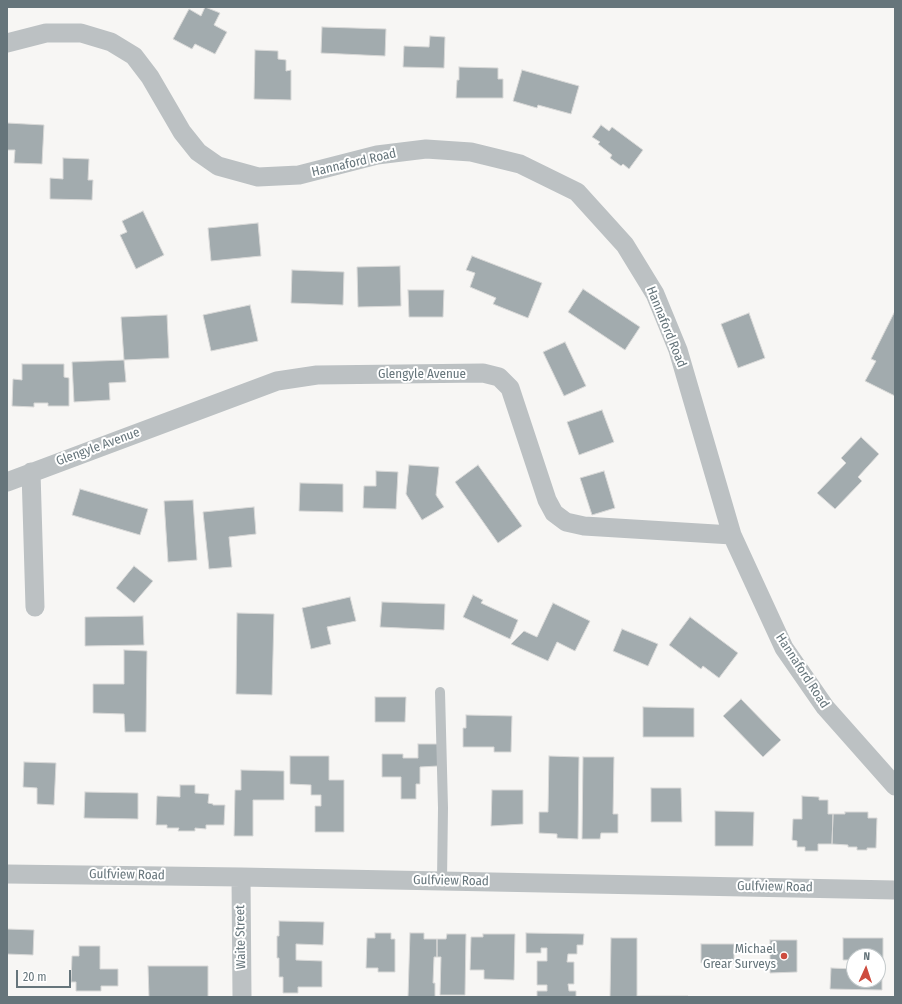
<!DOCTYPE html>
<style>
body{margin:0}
#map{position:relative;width:902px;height:1004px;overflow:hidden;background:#f7f6f4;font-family:"Fira Sans Condensed",sans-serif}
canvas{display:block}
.frame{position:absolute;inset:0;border:8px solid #66757b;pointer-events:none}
.north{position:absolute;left:846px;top:948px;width:40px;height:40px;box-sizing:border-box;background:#fff;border:1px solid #c2c8ca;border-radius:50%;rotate:3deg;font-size:11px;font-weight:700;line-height:16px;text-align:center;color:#66757b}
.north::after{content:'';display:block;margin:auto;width:14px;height:18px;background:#cd4b3e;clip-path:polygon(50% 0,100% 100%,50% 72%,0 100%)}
.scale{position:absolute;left:16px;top:970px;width:55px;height:18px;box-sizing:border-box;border:2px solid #66757b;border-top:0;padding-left:5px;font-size:12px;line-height:14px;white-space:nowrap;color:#66757b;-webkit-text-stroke:3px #fff;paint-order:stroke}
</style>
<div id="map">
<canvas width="902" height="1004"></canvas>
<div class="frame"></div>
<div class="north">N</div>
<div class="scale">20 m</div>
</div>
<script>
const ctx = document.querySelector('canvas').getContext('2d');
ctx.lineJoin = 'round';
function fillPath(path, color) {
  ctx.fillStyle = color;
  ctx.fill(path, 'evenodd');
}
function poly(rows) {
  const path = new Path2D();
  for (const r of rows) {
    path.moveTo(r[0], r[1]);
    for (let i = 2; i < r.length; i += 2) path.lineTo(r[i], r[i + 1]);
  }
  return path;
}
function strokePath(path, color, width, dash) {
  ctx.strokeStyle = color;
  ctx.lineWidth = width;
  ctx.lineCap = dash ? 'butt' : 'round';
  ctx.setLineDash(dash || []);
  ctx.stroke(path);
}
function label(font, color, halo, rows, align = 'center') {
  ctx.font = font + ' "Fira Sans Condensed",sans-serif';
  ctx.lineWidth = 4;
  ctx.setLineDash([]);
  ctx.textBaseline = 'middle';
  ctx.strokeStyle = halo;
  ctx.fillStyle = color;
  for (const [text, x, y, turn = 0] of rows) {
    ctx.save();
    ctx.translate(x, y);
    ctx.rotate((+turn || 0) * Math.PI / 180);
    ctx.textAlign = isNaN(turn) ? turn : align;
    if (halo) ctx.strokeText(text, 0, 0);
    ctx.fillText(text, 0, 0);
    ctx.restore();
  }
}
const building = poly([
 [205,7,220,13,214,25,227,32,215,54,195,44,192,49,173,39,189,9,201,16,205,7],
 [322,27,386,29,385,56,321,53,322,27],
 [430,36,445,37,444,68,403,67,404,46,429,47,430,36],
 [255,50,278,51,278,59,286,60,286,71,291,70,291,100,254,99,255,50],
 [459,67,498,68,498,79,503,79,503,98,456,98,457,80,459,80,459,67],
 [522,70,579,86,571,114,538,105,537,108,513,101,522,70],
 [7,123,44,125,42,164,14,163,15,150,7,150,7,123],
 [601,125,609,131,612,127,643,150,629,169,623,164,621,166,610,158,612,155,598,144,600,142,592,137,601,125],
 [63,158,89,159,88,180,93,180,92,200,50,199,50,178,63,179,63,158],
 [143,211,164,255,136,269,120,235,127,232,122,221,143,211],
 [258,223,261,256,211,261,208,228,258,223],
 [472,256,542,283,528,318,493,304,496,298,470,287,475,273,466,270,472,256],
 [400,266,401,306,358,307,357,267,400,266],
 [292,270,344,272,343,305,291,303,292,270],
 [583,289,640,327,625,350,568,312,583,289],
 [408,290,444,290,443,317,409,317,408,290],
 [250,305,258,341,211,351,203,315,250,305],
 [895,311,895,396,865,381,876,361,871,359,895,311],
 [749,313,765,358,738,368,721,324,749,313],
 [167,315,169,358,124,360,121,317,167,315],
 [565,342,586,386,564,396,543,352,565,342],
 [124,360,126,382,109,383,110,400,74,402,72,362,124,360],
 [22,364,64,364,64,377,69,378,69,406,48,406,48,403,34,403,34,407,12,406,13,379,22,380,22,364],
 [602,410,614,442,579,455,567,422,602,410],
 [861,437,879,454,858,477,862,481,835,509,817,493,846,463,841,458,861,437],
 [409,465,439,467,436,495,444,507,422,520,406,494,409,465],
 [478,465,522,526,498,543,455,482,478,465],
 [376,471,398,472,396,509,363,508,364,486,376,486,376,471],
 [604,471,615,508,592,515,580,478,604,471],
 [300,483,343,484,343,512,299,511,300,483],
 [80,489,148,509,140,535,72,515,80,489],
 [193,500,197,560,168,562,164,501,193,500],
 [254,507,256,534,229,537,232,567,209,569,203,512,254,507],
 [134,566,153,581,134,603,116,588,134,566],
 [473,595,483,600,481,603,518,620,510,639,463,617,473,595],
 [350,597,356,621,327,627,331,644,311,649,302,608,350,597],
 [382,602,445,604,444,630,380,627,382,602],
 [553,603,590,621,575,651,557,642,548,661,511,644,524,631,537,637,553,603],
 [237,613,274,614,272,695,236,694,237,613],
 [143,616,144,645,85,646,85,617,143,616],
 [690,617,738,653,719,678,703,666,701,669,669,645,690,617],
 [622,629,658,644,648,666,613,651,622,629],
 [124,650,147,651,146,732,125,732,124,714,93,713,93,684,124,684,124,650],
 [375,697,406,697,405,722,375,722,375,697],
 [741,699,781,740,763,757,723,716,741,699],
 [643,707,694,708,694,737,643,737,643,707],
 [466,715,512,716,511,752,494,752,494,747,463,747,463,728,466,728,466,715],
 [418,744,438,744,438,766,420,767,420,784,416,784,416,799,401,799,401,777,382,777,382,754,403,754,403,758,418,758,418,744],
 [290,756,329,756,329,780,344,780,344,832,315,832,315,806,321,806,321,795,311,795,311,785,290,784,290,756],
 [549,756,579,757,578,839,557,838,557,834,539,833,539,812,548,812,549,756],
 [583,757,614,757,613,814,618,814,618,833,601,833,600,839,582,839,583,757],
 [24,762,56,763,54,805,37,804,37,788,23,787,24,762],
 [241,770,284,771,284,800,253,800,253,836,234,836,235,790,241,790,241,770],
 [180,785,195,785,195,793,209,794,208,803,213,804,213,805,225,805,224,825,206,825,206,829,195,828,195,831,178,831,179,828,167,828,167,825,156,825,157,796,180,797,180,785],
 [651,788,681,788,682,822,651,822,651,788],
 [492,790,523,790,523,824,491,826,492,790],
 [85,792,138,793,138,819,84,818,85,792],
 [802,796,819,797,819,800,828,800,828,814,833,814,832,844,818,844,818,851,805,851,805,847,797,847,797,841,792,840,793,819,802,819,802,796],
 [715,811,754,812,753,846,715,846,715,811],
 [845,812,868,812,868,818,877,818,876,848,867,848,867,850,857,850,857,847,848,847,848,845,832,844,833,814,845,814,845,812],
 [279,921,324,922,323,945,296,944,296,960,322,961,322,987,298,987,298,993,283,993,283,977,279,977,279,958,277,958,277,936,279,936,279,921],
 [7,929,34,930,33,955,7,954,7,929],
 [375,933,391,933,391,939,395,939,395,972,378,972,378,968,366,968,367,938,375,938,375,933],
 [410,933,424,933,424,939,437,939,437,957,434,957,433,983,435,983,435,997,408,997,410,933],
 [526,933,584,934,583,945,577,945,577,954,568,954,567,962,574,962,574,984,568,984,569,991,576,991,576,997,537,997,537,991,547,991,547,985,537,985,537,961,547,961,547,948,541,948,541,953,526,953,526,933],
 [447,934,466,934,465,995,440,995,441,957,437,957,437,939,446,939,447,934],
 [483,934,515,934,514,980,484,979,484,970,470,970,471,937,483,937,483,934],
 [611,938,637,938,637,996,688,996,688,997,610,997,611,938],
 [843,938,883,938,883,960,878,960,878,956,854,956,854,960,843,960,843,938],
 [770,940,797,940,797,972,770,973,770,940],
 [701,944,734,944,734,963,701,963,701,944],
 [79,946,100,946,100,969,118,969,118,986,101,986,101,991,76,991,76,982,71,982,72,956,79,956,79,946],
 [148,966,208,966,208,997,149,997,148,966],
 [831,968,854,969,854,980,878,980,878,969,882,969,882,990,830,989,831,968]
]);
fillPath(building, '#a2abae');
strokePath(building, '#d8d8d7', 1);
strokePath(poly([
 [440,692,443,808,442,880]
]), '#bcc1c3', 10);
strokePath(poly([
 [7,43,46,33,81,33,111,42,134,56,150,77,182,132,198,152,218,166,258,177,299,175,377,155,426,149,471,152,520,164,577,192,625,245,655,294,678,350,732,535,784,648,825,707,895,786],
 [31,472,35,607],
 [7,482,277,381,317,375,483,373,499,377,510,388,547,500,554,513,566,522,584,526,732,535],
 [7,874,241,877,895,890],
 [241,877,242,997]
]), '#bcc1c3', 19);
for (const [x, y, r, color] of [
 [784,956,4,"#cd4b3e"]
]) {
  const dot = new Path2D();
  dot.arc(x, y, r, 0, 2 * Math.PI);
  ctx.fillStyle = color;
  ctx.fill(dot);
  strokePath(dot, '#fff', 1.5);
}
label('13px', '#66757b', '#fff', [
 ["Hannaford Road",354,163,-13],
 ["Hannaford Road",666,327,68],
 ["Glengyle Avenue",422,374],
 ["Glengyle Avenue",98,447,-20],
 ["Hannaford Road",802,671,57],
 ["Gulfview Road",127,875,1],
 ["Gulfview Road",451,881,1],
 ["Gulfview Road",775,887,1],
 ["Waite Street",241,937,-91]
]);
label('13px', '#66757b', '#fff', [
 ["Michael",776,949],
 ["Grear Surveys",776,964]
], 'right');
</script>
